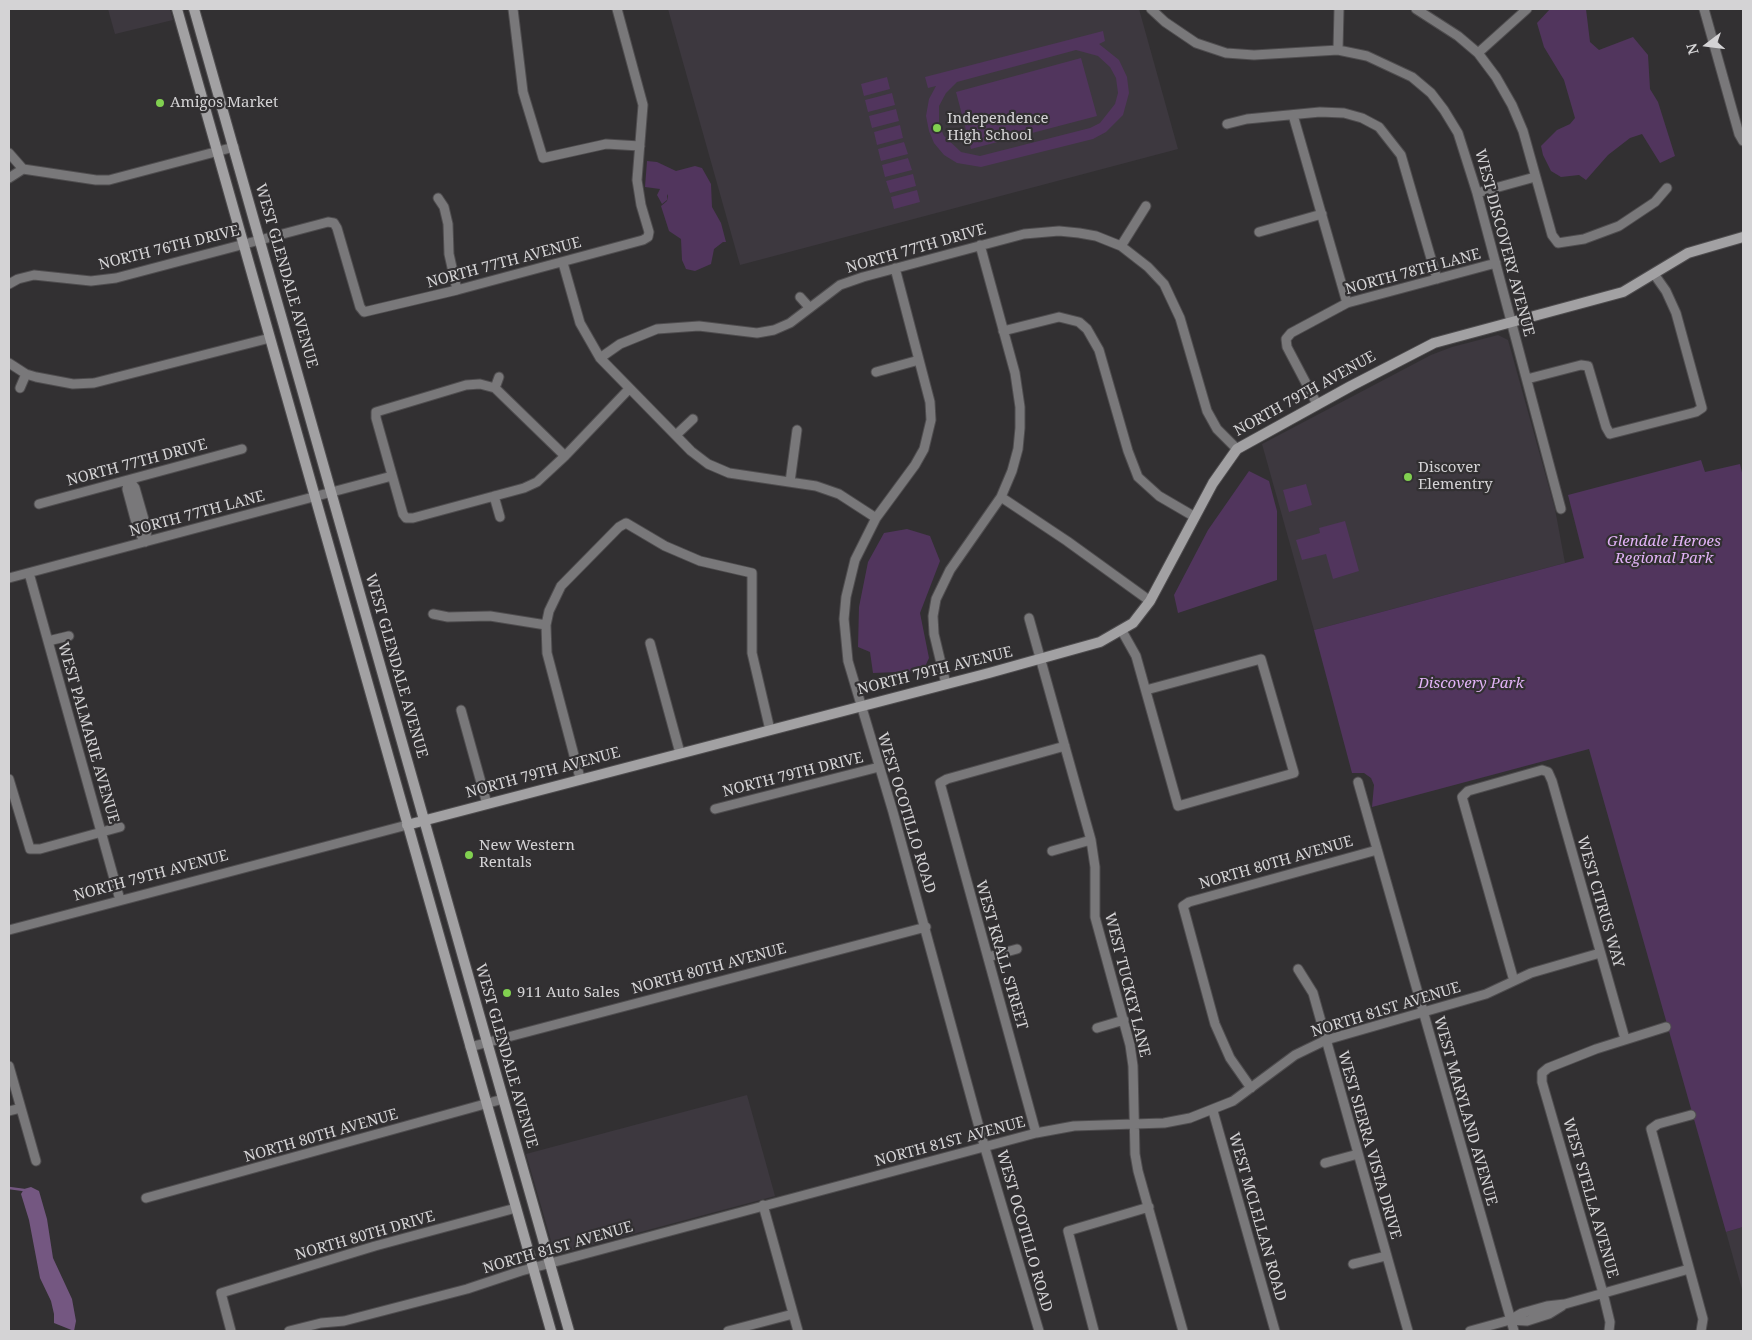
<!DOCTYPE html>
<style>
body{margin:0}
#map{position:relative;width:1752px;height:1340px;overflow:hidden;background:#323032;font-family:"Noto Serif",serif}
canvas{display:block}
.frame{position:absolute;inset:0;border:10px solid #d4d3d5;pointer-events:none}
.north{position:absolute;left:1682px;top:20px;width:50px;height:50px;-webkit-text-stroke:4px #323032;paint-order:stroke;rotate:255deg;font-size:14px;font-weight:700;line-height:20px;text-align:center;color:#d4d3d5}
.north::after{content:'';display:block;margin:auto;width:18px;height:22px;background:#d4d3d5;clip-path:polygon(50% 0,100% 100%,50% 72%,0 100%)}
</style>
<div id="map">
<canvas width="1752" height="1340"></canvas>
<div class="frame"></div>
<div class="north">N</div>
</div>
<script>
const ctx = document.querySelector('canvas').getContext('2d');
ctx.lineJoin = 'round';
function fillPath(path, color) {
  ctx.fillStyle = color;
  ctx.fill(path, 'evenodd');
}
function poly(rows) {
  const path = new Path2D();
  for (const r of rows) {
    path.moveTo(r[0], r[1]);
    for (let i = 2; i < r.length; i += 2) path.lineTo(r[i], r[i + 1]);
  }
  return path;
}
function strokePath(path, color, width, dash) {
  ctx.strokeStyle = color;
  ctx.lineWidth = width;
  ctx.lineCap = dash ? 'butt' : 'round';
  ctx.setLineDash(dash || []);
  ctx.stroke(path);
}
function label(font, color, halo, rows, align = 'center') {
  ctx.font = font + ' "Noto Serif",serif';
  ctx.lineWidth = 4.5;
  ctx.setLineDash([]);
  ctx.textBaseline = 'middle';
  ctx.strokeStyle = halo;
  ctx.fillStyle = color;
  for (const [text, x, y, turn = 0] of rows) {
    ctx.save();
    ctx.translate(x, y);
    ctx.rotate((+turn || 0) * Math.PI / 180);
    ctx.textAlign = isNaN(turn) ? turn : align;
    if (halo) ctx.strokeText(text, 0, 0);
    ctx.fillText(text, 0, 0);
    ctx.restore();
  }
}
fillPath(poly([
 [108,9,170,9,173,20,115,34],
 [668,9,1139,9,1178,149,740,265],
 [1498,335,1508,340,1555,509,1565,563,1314,630,1262,444,1431,355,1452,347],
 [747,1095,775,1196,562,1253,554,1251,526,1154],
 [1743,1227,1743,1293,1726,1232]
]), '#3d383f');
fillPath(poly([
 [1550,9,1586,9,1590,42,1599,50,1633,37,1648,55,1650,89,1658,102,1675,156,1660,163,1642,134,1630,138,1608,155,1586,180,1579,175,1561,177,1551,171,1543,155,1541,146,1557,130,1570,124,1575,118,1564,80,1544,47,1537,23],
 [1103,31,1105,41,1099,44,1119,60,1127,77,1129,93,1123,115,1106,132,1093,139,981,167,957,163,944,155,934,143,929,131,926,116,929,99,936,86,928,88,925,77],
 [1076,50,1098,56,1110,67,1116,78,1118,93,1115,104,1100,123,1090,128,980,156,961,152,944,136,939,125,939,106,946,93,957,82],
 [1081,58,1097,116,971,149,956,92],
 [887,77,890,89,864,96,861,84],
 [892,93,895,105,868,112,865,100],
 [896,109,899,121,872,128,869,116],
 [900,125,903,138,877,145,874,132],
 [904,142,908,154,881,161,878,149],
 [908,158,912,170,885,177,882,165],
 [647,161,657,162,676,171,695,166,702,168,711,184,712,207,721,223,726,242,723,242,714,249,711,264,695,271,686,269,682,260,681,239,669,231,661,206,667,201,668,196,667,194,667,200,662,204,657,195,660,189,645,187],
 [913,174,916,186,890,193,886,181],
 [917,190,920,202,894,209,891,197],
 [1701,460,1705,472,1740,464,1743,477,1743,1227,1726,1232,1589,749,1372,807,1374,785,1371,778,1364,773,1352,773,1314,630,1584,558,1568,495],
 [1249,471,1269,481,1277,511,1277,580,1178,613,1174,595,1208,530],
 [1306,484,1312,505,1289,512,1283,490],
 [1345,521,1359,571,1333,579,1326,554,1302,560,1296,540,1320,533,1319,528],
 [907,529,930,536,940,561,920,613,929,658,923,671,873,673,870,652,858,647,859,607,868,562,884,533]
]), '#51355d');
fillPath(poly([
 [31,1187,39,1191,47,1219,53,1258,72,1299,76,1321,74,1331,54,1323,54,1314,51,1301,40,1278,29,1220,21,1194,24,1189]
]), '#745781');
strokePath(poly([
 [9,1188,24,1190]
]), '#745781', 2.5);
const street = poly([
 [513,9,523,92,543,158,606,144,640,146],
 [1151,9,1165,22,1196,43,1226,53,1254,55,1338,50,1367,56,1412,77,1431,93,1444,110,1458,133,1477,193,1561,509],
 [1416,9,1458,36,1478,53,1496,77,1512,105,1523,131,1552,235,1558,243,1584,239,1619,226,1655,202,1667,188],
 [1704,9,1739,134,1743,141],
 [1338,50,1339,9],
 [1478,53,1527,9],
 [1293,115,1347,303],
 [1227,124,1247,119,1320,112,1344,113,1362,118,1379,127,1401,155,1437,279],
 [9,153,23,169],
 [9,178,23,169,96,180,109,180,234,147],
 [1477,193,1535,177],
 [438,198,444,207,448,224,449,254,457,290],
 [1259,232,1322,214],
 [1121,246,1146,206],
 [563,263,580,323,600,358,691,451,708,464,729,473,816,486,839,494,876,518],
 [895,268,930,402,931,420,924,449,915,465,876,518,855,560,846,597,844,619,848,661,893,812,982,1138,1039,1331],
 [9,284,18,279,34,275,91,281,116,278,328,222,334,223,337,228,360,307,364,312,457,290,643,240,648,237,649,232,641,205,637,180,643,105,617,9],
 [800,297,809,307],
 [1003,331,1059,317,1079,322,1087,329,1099,350,1128,451,1138,477,1159,496,1195,517],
 [600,358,620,344,657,329,699,326,757,333,774,330,790,323,840,285,863,277,1024,234,1059,231,1079,233,1096,236,1121,246,1148,267,1164,284,1180,318,1207,411,1217,429,1237,449],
 [9,363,26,374,36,377,73,384,94,383,270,338],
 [876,372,919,360],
 [1527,379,1581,365,1588,366,1606,427,1610,434,1696,412,1702,408,1676,313,1666,291,1654,274],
 [20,388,26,374],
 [495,388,499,377],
 [1317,404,1287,347,1286,339,1291,333,1347,303,1496,263],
 [676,435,693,419],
 [565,456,495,388,480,384,466,385,376,412,376,418,403,514,406,518,413,518,524,488,537,482,565,456,629,389],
 [129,480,135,488,147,530,145,542],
 [129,480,127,489,138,530,145,542],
 [790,482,797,430],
 [494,496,500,517],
 [1001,497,1067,541,1150,601],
 [39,504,242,449],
 [29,573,120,900],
 [9,578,392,476],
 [433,614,448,617,490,616,546,625],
 [1029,618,1091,840,1095,867,1095,917,1130,1045,1133,1066,1135,1154,1138,1171,1183,1331],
 [1122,631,1136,656,1178,806,1294,773,1261,659,1146,690],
 [48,641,69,636],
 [650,643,680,753],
 [946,684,934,634,933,616,936,599,950,570,1001,497,1012,471,1018,449,1020,428,1020,407,1015,373,980,245],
 [461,710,487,804],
 [580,778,547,653,546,625,549,611,561,586,619,527,626,523,665,546,700,561,752,573,752,653,770,730],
 [9,779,30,849,40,849,120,827],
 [1358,782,1514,1331],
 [715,809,879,767],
 [1052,851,1091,840],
 [9,930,407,825],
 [988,957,1017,949],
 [1298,969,1313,993,1408,1331],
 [1514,981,1462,797,1468,791,1542,770,1548,772,1552,781,1625,1039],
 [1097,1028,1124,1020],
 [470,1047,926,927],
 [9,1066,36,1161],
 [1251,1088,1230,1058,1215,1024,1183,906,1189,902,1377,850],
 [9,1111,21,1108],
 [1213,1111,1275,1331],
 [1691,1115,1658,1124,1651,1129,1703,1319,1701,1331],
 [1036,1133,940,783,947,779,1065,746],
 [1325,1163,1358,1154],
 [146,1198,503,1099],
 [763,1205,798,1331],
 [1353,1264,1386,1256],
 [1511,1320,1527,1321,1549,1314,1562,1306],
 [231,1331,221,1293,375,1246,516,1208],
 [289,1331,321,1323,344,1321,467,1289,521,1271,1036,1133,1074,1126,1164,1123,1190,1118,1233,1101,1295,1055,1326,1040,1486,994,1531,973,1600,953],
 [728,1331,793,1314],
 [1094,1331,1068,1231,1149,1207],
 [1470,1331,1510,1320,1522,1313,1547,1306,1565,1304,1689,1269],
 [1609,1331,1610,1322,1603,1293,1542,1082,1542,1073,1548,1068,1596,1049,1666,1027]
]);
const secondary = poly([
 [177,9,551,1331],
 [194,9,569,1331],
 [407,825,989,673,1100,642,1133,623,1150,601,1213,483,1237,449,1351,386,1434,343,1623,292,1688,253,1743,237]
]);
strokePath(street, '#4f4d4f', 11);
strokePath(secondary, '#4f4d4f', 12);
strokePath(street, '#79787a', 9);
strokePath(secondary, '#a2a1a3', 10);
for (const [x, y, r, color] of [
 [160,103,5,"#81d050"],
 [937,128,5,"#81d050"],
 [1408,477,5,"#81d050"],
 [469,855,5,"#81d050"],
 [507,993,5,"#81d050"]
]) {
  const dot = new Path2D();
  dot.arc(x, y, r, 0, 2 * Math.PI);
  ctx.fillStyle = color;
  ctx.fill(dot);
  strokePath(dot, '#323032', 2);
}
label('15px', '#d4d3d5', '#323032', [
 ["Amigos Market",170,103],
 ["Independence",947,119],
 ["High School",947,136],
 ["Discover",1418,468],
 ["Elementry",1418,485],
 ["New Western",479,846],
 ["Rentals",479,863],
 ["911 Auto Sales",517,993]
], 'left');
label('15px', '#d4d3d5', '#323032', [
 ["WEST DISCOVERY AVENUE",1504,243,75],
 ["NORTH 76TH DRIVE",169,248,-14],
 ["NORTH 77TH DRIVE",916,249,-16],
 ["NORTH 77TH AVENUE",504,263,-15],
 ["NORTH 78TH LANE",1413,272,-15],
 ["WEST GLENDALE AVENUE",286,276,74],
 ["NORTH 79TH AVENUE",1305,394,-29],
 ["NORTH 77TH DRIVE",137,463,-15],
 ["NORTH 77TH LANE",197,514,-15],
 ["WEST GLENDALE AVENUE",396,666,74],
 ["NORTH 79TH AVENUE",935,671,-14],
 ["WEST PALMARIE AVENUE",88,733,74],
 ["NORTH 79TH AVENUE",543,773,-15],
 ["NORTH 79TH DRIVE",793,775,-14],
 ["WEST OCOTILLO ROAD",906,813,73],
 ["NORTH 80TH AVENUE",1276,863,-16],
 ["NORTH 79TH AVENUE",151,876,-15],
 ["WEST CITRUS WAY",1600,902,74],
 ["WEST KRALL STREET",1001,955,74],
 ["NORTH 80TH AVENUE",709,969,-15],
 ["WEST TUCKEY LANE",1127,985,76],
 ["NORTH 81ST AVENUE",1386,1010,-17],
 ["WEST GLENDALE AVENUE",506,1056,74],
 ["WEST MARYLAND AVENUE",1465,1111,74],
 ["NORTH 80TH AVENUE",321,1136,-16],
 ["NORTH 81ST AVENUE",950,1142,-15],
 ["WEST SIERRA VISTA DRIVE",1369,1145,74],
 ["WEST STELLA AVENUE",1590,1198,74],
 ["WEST MCLELLAN ROAD",1257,1217,74],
 ["WEST OCOTILLO ROAD",1024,1231,74],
 ["NORTH 80TH DRIVE",365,1236,-16],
 ["NORTH 81ST AVENUE",558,1248,-16]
]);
label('italic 15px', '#e2b3f7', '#323032', [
 ["Glendale Heroes",1664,542],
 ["Regional Park",1664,559],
 ["Discovery Park",1471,684]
]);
</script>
